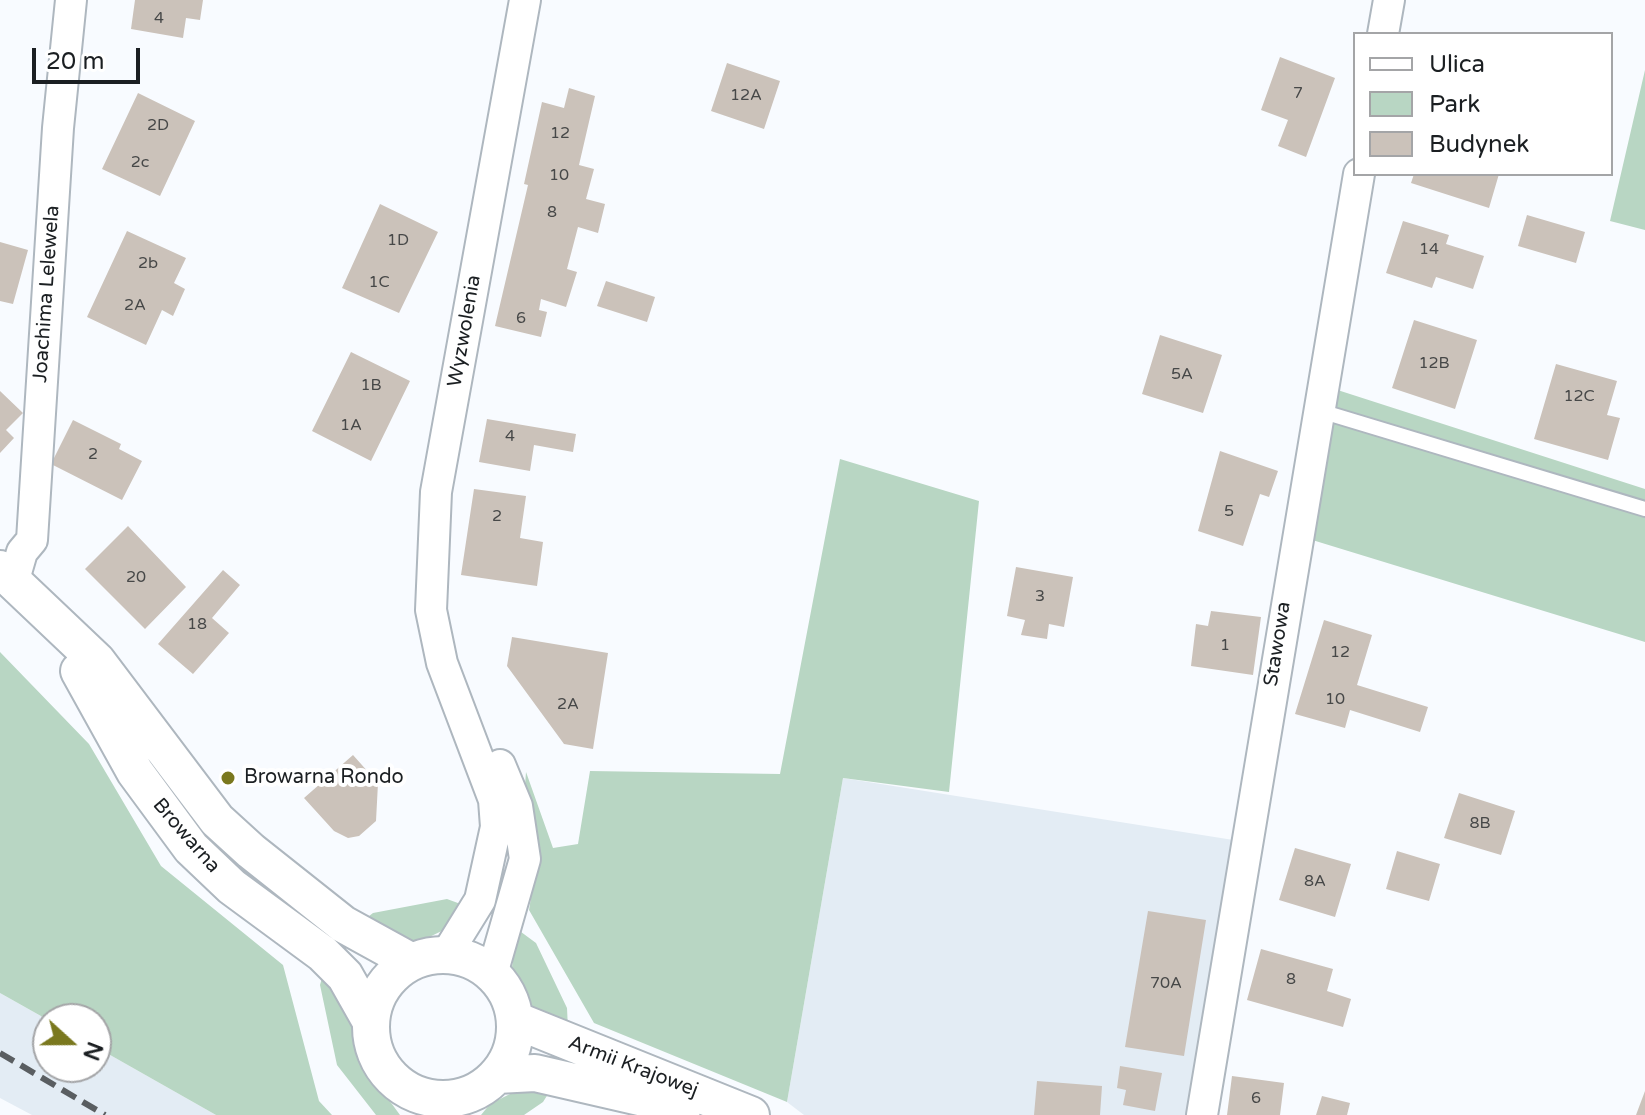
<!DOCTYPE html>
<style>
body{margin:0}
#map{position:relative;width:1645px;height:1115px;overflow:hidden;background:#f8fbff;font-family:"Varela Round",sans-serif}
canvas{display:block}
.legend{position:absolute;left:1353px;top:32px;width:260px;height:144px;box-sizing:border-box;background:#fff;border:2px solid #a4a5a7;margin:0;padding:10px 14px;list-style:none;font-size:24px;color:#1b1f22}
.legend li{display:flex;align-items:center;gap:16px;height:40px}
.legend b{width:40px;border:2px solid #a4a5a7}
.north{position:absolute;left:32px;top:1003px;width:80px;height:80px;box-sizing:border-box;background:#fff;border:2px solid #a4a5a7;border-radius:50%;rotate:111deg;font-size:22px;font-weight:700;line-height:32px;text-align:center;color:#1b1f22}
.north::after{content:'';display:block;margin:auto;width:28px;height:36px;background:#7a781e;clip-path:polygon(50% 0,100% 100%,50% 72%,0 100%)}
.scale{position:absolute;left:32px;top:48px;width:108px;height:36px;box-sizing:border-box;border:4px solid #1b1f22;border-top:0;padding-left:10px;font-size:24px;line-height:28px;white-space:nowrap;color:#1b1f22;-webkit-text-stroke:6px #fff;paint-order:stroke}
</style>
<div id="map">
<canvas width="1645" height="1115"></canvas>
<ul class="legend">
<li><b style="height:10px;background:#fff"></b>Ulica</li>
<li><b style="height:22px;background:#b8d6c3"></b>Park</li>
<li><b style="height:22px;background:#cbc2ba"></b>Budynek</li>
</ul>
<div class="north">N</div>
<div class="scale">20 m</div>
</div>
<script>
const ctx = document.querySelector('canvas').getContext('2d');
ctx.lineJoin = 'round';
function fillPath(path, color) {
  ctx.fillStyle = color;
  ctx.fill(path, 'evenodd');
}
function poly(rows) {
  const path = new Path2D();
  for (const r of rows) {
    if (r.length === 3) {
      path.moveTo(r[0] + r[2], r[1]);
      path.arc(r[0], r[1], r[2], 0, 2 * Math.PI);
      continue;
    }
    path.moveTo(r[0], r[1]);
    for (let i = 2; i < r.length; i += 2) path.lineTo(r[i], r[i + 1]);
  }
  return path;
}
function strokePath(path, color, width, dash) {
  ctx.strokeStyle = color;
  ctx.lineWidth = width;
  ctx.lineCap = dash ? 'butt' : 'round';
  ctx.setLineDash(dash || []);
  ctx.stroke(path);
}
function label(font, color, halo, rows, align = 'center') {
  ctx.font = font + ' "Varela Round",sans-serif';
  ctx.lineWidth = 8;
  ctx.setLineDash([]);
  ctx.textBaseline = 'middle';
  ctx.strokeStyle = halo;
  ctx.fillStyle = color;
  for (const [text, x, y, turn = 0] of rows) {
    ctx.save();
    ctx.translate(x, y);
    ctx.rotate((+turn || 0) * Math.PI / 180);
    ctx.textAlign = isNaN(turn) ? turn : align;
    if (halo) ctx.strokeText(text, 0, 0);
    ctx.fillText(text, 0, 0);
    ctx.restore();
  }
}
fillPath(poly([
 [843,778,1246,842,1202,1115,804,1115,787,1102],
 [0,993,48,1020,48,1067,96,1067,96,1047,216,1115,32,1115,0,1098]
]), '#e3ecf4');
fillPath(poly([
 [1645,70,1645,230,1610,221],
 [1322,385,1645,489,1645,642,1296,535],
 [840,459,979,501,949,792,843,778,787,1102,594,1023,529,910,538,854,524,799,526,772,553,848,578,844,590,771,780,774],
 [0,652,89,744,161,866,283,965,319,1101,332,1115,216,1115,96,1047,96,1019,48,1020,0,993],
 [447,899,466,906,450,927,423,940,404,942,364,920,373,913],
 [517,929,536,943,567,1008,568,1029,536,1015,524,998,512,967],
 [324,971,350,1014,359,1059,400,1115,376,1115,337,1065,320,985],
 [516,1091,550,1091,543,1102,524,1115,481,1115,490,1104]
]), '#b8d6c3');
fillPath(poly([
 [135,0,203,0,200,20,186,18,183,38,131,29],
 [1280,57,1335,78,1306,157,1278,146,1288,120,1261,110],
 [727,63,780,81,764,129,711,111],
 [569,88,595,96,579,165,594,169,586,199,605,204,598,233,578,227,567,269,577,272,566,307,541,299,539,310,547,312,541,337,495,326,528,185,524,184,542,102,564,108],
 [138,93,195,121,160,196,102,169],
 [1414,174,1499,174,1489,208,1411,183],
 [380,204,438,232,399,313,342,288],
 [1527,215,1585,232,1576,263,1518,246],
 [1403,221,1449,235,1446,244,1484,256,1473,289,1436,277,1432,288,1386,273],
 [127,231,186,258,174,283,185,289,173,316,162,310,146,345,87,317],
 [0,242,28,250,13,304,0,301],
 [606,281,655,297,647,322,597,306],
 [1414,320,1477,340,1455,409,1392,388],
 [1160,335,1222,355,1203,413,1142,394],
 [351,352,410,381,371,461,312,431],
 [1556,364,1617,381,1607,415,1620,418,1608,460,1534,439],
 [0,391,23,413,6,430,14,438,0,453],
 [487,419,576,434,573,452,534,445,530,471,479,462],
 [73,420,121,444,119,449,142,461,122,500,51,464],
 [1220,451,1278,471,1269,497,1260,494,1243,546,1198,531],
 [474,489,526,496,520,538,543,542,537,586,461,575],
 [128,526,186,587,145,629,85,569],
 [1016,567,1073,577,1064,627,1049,624,1047,639,1021,635,1025,620,1007,616],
 [223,570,240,585,212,618,229,633,193,674,158,644],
 [1211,611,1261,617,1253,675,1191,666,1196,624,1208,626],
 [1324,620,1372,635,1357,685,1428,707,1420,732,1350,710,1345,728,1295,714],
 [512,637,608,653,593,749,564,744,507,666],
 [353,755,378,783,376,821,359,836,348,838,334,831,304,798],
 [1459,793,1515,811,1501,855,1444,838],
 [1295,848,1351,864,1335,917,1279,900],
 [1397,851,1440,864,1429,901,1386,889],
 [1148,911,1206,920,1184,1056,1125,1047],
 [1261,949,1333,969,1327,991,1351,999,1343,1027,1247,1000],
 [1120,1066,1162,1073,1155,1111,1123,1105,1126,1090,1117,1088],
 [1232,1076,1284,1083,1280,1115,1227,1115],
 [1037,1081,1102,1086,1100,1115,1034,1115],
 [1645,1091,1645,1115,1636,1115],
 [1322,1096,1350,1103,1347,1115,1316,1115]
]), '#cbc2ba');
const service = poly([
 [1317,410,1645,509]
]);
const minor = poly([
 [1383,34,1389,0],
 [13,583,22,552,32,540,58,128,71,0],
 [446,955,480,900,496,827,494,800,442,663,431,610,436,492,525,0],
 [492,974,525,859,517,806,500,765],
 [1202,1115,1359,174]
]);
const tertiary = poly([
 [0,569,97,661,217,820,251,851,343,924,412,962],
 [79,671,135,772,191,848,232,887,323,954,345,976,371,1022],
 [443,1027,72],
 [515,1020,751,1115],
 [497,1075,535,1073,683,1107]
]);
strokePath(service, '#aeb7bf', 18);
strokePath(minor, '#aeb7bf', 34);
strokePath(tertiary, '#aeb7bf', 40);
strokePath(service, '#fff', 14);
strokePath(minor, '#fff', 30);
strokePath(tertiary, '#fff', 36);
strokePath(poly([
 [0,1053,105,1115]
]), '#5a5e61', 6, [16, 8]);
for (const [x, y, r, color] of [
 [228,778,8,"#7a781e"]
]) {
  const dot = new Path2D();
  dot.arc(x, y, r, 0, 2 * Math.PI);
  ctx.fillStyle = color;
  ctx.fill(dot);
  strokePath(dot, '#fff', 3);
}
label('16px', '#474848', null, [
 ["4",159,19],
 ["7",1298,94],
 ["12A",746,96],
 ["2D",158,126],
 ["12",560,134],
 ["2c",140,163],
 ["10",559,176],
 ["8",552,213],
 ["1D",398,241],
 ["14",1429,250],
 ["2b",148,264],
 ["1C",379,283],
 ["2A",135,306],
 ["6",521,319],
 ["12B",1434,364],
 ["5A",1182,375],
 ["1B",371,386],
 ["12C",1579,397],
 ["1A",351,426],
 ["4",510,437],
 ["2",93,455],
 ["5",1229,512],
 ["2",497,517],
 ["20",136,578],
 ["3",1040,597],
 ["18",197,625],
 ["1",1225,646],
 ["12",1340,653],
 ["10",1335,700],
 ["2A",568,705],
 ["8B",1480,824],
 ["8A",1315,882],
 ["8",1291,980],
 ["70A",1166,984],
 ["6",1256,1099]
]);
label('20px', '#1b1f22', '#fff', [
 ["Joachima Lelewela",47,294,-86],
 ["Wyzwolenia",465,331,-80],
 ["Stawowa",1278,644,-81],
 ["Browarna",186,836,49],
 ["Armii Krajowej",633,1067,21]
]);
label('20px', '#1b1f22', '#fff', [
 ["Browarna Rondo",244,778]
], 'left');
</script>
